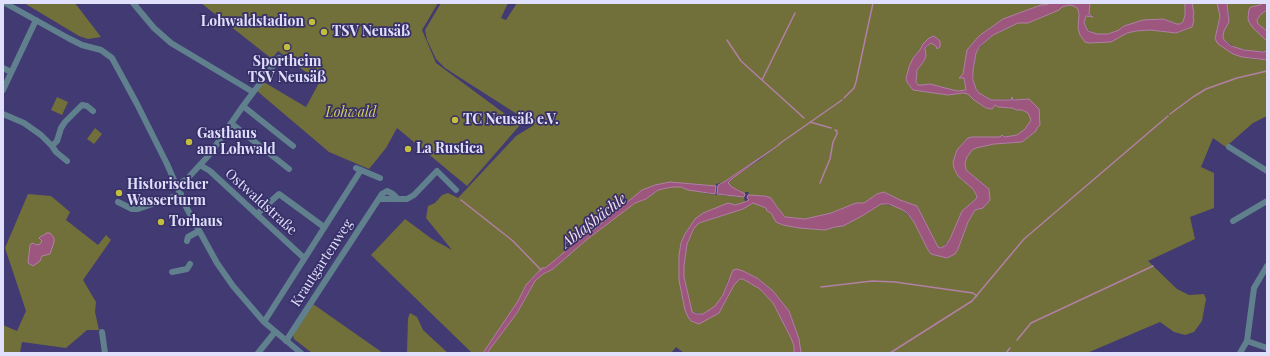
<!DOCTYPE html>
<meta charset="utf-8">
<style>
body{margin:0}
#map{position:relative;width:1270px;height:356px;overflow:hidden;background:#413a73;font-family:"Playfair Display",serif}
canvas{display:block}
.frame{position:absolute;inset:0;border:4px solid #e0e0fc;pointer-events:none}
</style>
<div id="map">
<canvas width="1270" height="356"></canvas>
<div class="frame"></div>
</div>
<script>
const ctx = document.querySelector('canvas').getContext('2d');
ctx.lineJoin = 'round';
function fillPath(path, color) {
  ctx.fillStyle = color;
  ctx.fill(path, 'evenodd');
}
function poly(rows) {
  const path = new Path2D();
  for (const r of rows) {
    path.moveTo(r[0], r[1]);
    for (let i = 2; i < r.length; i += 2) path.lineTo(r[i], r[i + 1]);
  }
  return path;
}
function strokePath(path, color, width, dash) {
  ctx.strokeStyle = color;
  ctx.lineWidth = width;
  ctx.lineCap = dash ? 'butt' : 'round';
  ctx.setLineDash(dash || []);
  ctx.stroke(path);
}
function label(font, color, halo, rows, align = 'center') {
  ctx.font = font + ' "Playfair Display",serif';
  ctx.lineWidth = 3.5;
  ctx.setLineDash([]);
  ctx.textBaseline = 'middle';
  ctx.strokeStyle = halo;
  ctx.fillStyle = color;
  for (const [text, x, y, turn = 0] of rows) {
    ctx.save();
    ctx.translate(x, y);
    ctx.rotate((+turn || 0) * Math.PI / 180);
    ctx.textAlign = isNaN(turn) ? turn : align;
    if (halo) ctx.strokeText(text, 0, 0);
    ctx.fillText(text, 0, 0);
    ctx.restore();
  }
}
fillPath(poly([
 [24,3,75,3,101,37,88,39,79,36],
 [201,3,438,3,422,30,436,63,520,125,467,186,397,128,386,148,369,169,329,152,257,91,262,81,306,107,320,81,307,73,278,51,272,59],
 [441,3,476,3,480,5,477,3,508,3,501,18,506,20,517,3,1051,3,1045,5,1041,5,1003,19,979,36,968,50,963,74,959,78,964,78,966,90,957,91,930,84,922,85,918,85,916,82,917,70,924,61,926,56,925,49,931,43,936,46,937,49,940,47,940,41,934,37,929,38,923,44,920,50,913,58,909,67,906,78,907,82,914,90,948,95,963,93,968,94,974,100,986,108,992,109,995,105,998,107,1012,108,1017,110,1022,110,1028,113,1031,120,1025,129,1017,135,1005,137,1003,135,1000,137,972,137,968,138,957,150,953,162,954,168,958,176,973,189,977,196,976,199,962,211,950,239,943,247,938,247,935,241,917,206,900,200,884,192,877,194,864,203,856,203,831,213,805,219,785,217,777,207,771,198,765,196,748,195,749,192,745,192,745,194,741,193,741,191,732,187,728,184,733,178,761,159,775,147,724,182,716,184,716,186,670,182,655,185,642,190,592,231,587,232,554,261,545,268,542,268,537,273,526,285,518,301,483,353,472,353,371,255,405,219,432,239,452,250,426,218,428,206,435,203,442,195,448,193,458,198,516,136,534,125,445,68,436,59,427,40,425,30],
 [1090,3,1185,3,1185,15,1183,22,1180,24,1177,24,1163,19,1124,26,1119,30,1108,34,1096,34,1088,30,1084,23,1086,16,1093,17,1093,16,1089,14],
 [1192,3,1217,3,1220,11,1220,16,1215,39,1233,54,1253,59,1267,60,1267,116,1253,123,1229,144,1227,148,1213,138,1201,167,1214,173,1214,208,1190,217,1195,239,1148,261,1177,289,1189,295,1204,294,1206,299,1202,321,1194,332,1185,335,1174,332,1160,322,1087,353,801,353,799,339,789,311,773,291,757,278,743,271,728,280,723,295,715,306,703,314,692,312,684,277,684,266,687,244,694,228,699,223,743,209,753,203,766,208,767,211,771,213,776,222,783,225,799,228,825,230,835,227,843,226,862,216,881,204,895,206,903,210,914,222,928,250,931,254,947,258,958,249,968,222,975,210,980,209,990,200,989,189,966,170,965,163,967,157,972,150,976,148,994,144,1022,142,1036,131,1039,109,1029,99,991,100,979,93,974,85,973,70,976,53,979,48,993,35,1008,28,1018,23,1028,23,1062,7,1069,5,1074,6,1078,9,1079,15,1078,28,1111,42,1127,33,1136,31,1150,30,1176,33,1188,29,1194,14],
 [1227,3,1262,3,1260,5,1251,7,1249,9,1248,18,1253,28,1267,41,1267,51,1251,51,1236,48,1224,40,1223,36,1224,31,1229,17],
 [1267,10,1267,31,1258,24,1257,20,1261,14],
 [57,97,68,102,62,115,51,110],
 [95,128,102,134,94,144,87,139],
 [672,187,681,187,688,190,695,190,708,194,744,197,745,202,735,205,728,204,719,207,691,225,685,234,681,243,679,255,679,280,688,317,691,321,695,323,719,313,734,285,741,279,743,279,760,289,773,303,791,338,794,346,794,353,684,353,676,347,671,353,487,353,517,313,535,281,543,274,553,269,585,241,635,203,646,199,658,190],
 [28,194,51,196,70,212,66,220,98,245,106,235,111,240,83,280,96,302,95,312,99,330,87,330,66,348,22,342,20,353,3,353,3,325,17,331,26,311,5,248],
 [313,304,383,353,312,353,294,339,293,335],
 [410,313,417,317,423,330,448,353,407,353,408,318]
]), '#716f3a');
const water = poly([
 [1051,3,1090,3,1089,14,1093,17,1086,16,1084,23,1088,31,1097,34,1108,34,1119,30,1124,26,1143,20,1163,19,1177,24,1180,24,1183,22,1185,15,1185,3,1192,3,1194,14,1193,17,1194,20,1192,27,1176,33,1150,30,1136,31,1127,33,1111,42,1089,43,1085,42,1080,35,1078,28,1079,15,1078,9,1074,6,1069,5,1062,7,1059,10,1028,23,1018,23,993,35,979,47,976,53,973,70,973,80,976,89,979,93,991,100,1011,100,1012,97,1013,100,1029,99,1039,109,1040,125,1037,128,1036,131,1022,142,994,144,976,148,972,150,967,157,965,163,966,170,989,189,990,200,983,208,975,210,968,222,958,249,955,254,947,258,931,254,928,250,914,222,907,213,903,210,889,204,881,204,862,216,843,226,835,227,825,230,799,228,783,225,776,222,771,213,767,211,766,208,753,203,743,209,699,223,694,228,687,244,684,266,684,277,691,307,692,312,697,314,703,314,715,306,723,295,733,270,737,269,743,271,757,278,773,291,789,311,799,339,801,353,794,353,794,346,791,338,773,303,760,289,743,279,740,279,734,285,719,313,699,324,691,321,688,317,685,310,679,280,679,255,681,243,685,234,695,219,703,213,728,203,735,205,745,202,749,200,747,198,748,195,765,196,771,198,777,207,785,217,805,219,831,213,856,203,864,203,877,194,884,192,900,200,917,206,938,247,941,248,946,245,950,239,962,211,976,199,977,196,973,189,958,176,954,168,953,162,957,150,968,138,972,137,1000,137,1002,135,1005,137,1017,135,1025,129,1031,120,1028,113,1022,110,1017,110,1012,108,998,107,995,105,992,109,986,108,974,100,968,94,963,93,948,95,913,90,907,82,906,78,909,67,913,58,920,50,923,44,929,38,934,36,940,41,940,47,937,49,936,46,931,43,925,48,926,56,924,61,917,70,916,82,918,85,922,85,930,84,957,91,966,90,964,78,959,78,963,74,967,50,979,36,1003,19,1041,5,1045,5,1051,3],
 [1217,3,1227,3,1229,22,1224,31,1223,36,1224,40,1231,46,1244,50,1263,52,1267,51,1267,60,1242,57,1233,54,1218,44,1215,39,1220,16,1217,3],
 [1262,3,1267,3,1267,10,1261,14,1257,20,1258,24,1267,31,1267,41,1253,28,1249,22,1248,18,1249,9,1251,7,1260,5,1262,3],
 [780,144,733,178,728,183,732,187,745,194,744,197,717,194,718,185,724,182,780,144],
 [670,182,716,186,715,194,688,190,681,187,672,187,658,190,646,199,635,203,585,241,553,269,543,274,535,281,517,313,487,353,483,353,518,301,526,285,542,268,545,268,554,261,587,232,592,231,642,190,655,185,670,182],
 [47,233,50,233,54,238,54,242,50,254,42,256,40,261,33,266,28,263,30,245,32,243,37,245,40,244,42,241,39,238,40,237,47,233]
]);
fillPath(water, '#9d577e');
strokePath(water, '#b180a4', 1);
strokePath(poly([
 [727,40,741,61,804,118],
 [762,80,795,13],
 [844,98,854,88,856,82,873,3],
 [1170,114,1193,97,1206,89,1237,78,1267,71],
 [810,122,831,128],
 [779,144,842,100],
 [820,183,830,159,833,142,837,134,837,131,835,130],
 [461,200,513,241,541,270],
 [821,287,872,281,895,282,973,293,977,296],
 [1017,340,1031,323,1153,266],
 [890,353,972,301,1024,239,1168,116],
 [1006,353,1010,348]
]), '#b180a4', 1.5);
strokePath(poly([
 [5,3,68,38,82,45,101,50,112,58,137,104,167,164,185,205,217,263,233,286,264,322,301,353],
 [133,3,154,28,171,43,253,92],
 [3,68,11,72],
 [3,90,36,20],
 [243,106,293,146],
 [3,114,24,123,41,135,52,146,56,152,67,161],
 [231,123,289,169],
 [52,146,57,141,61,128,65,122,82,105,87,106,93,111],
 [1229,147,1267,171],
 [200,165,210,171,304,258],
 [356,168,380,178],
 [177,185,187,179,210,154,243,106,279,58],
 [379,199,407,199,414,195,437,171,456,190],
 [118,202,132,209,138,209,181,194],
 [257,214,279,194,324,227],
 [1233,221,1267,201],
 [187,241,188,237,199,231],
 [172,272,187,269,190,264],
 [264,322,361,170],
 [102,332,105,353],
 [286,341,382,194,387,191,393,194,398,199],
 [1247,341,1267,348],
 [258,353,275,332],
 [1240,353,1247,341,1254,288,1267,266]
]), '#60808e', 6);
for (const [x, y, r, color] of [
 [312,22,4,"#c3bd3e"],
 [324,32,4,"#c3bd3e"],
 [287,47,4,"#c3bd3e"],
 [455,120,4,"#c3bd3e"],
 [189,142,4,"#c3bd3e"],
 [408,149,4,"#c3bd3e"],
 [119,193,4,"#c3bd3e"],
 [161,222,4,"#c3bd3e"]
]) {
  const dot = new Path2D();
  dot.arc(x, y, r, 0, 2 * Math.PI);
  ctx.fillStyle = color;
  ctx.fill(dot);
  strokePath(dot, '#372f67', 1.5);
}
label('bold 14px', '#e0e0fc', '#372f67', [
 ["Lohwaldstadion",304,22,"right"],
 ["TSV Neusäß",332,32],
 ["Sportheim",287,62,"center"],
 ["TSV Neusäß",287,78,"center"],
 ["TC Neusäß e.V.",463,120],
 ["Gasthaus",197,134],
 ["am Lohwald",197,150],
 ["La Rustica",416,149],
 ["Historischer",127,185],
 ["Wasserturm",127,201],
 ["Torhaus",169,222]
], 'left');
label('italic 14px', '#d3ce5f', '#372f67', [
 ["Lohwald",351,113]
]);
label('14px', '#e0e0fc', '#372f67', [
 ["Ostwaldstraße",261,202,42],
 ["Krautgartenweg",322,263,-57]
]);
label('italic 15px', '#f2dde7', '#372f67', [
 ["Ablaßbächle",594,221,-38]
]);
</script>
